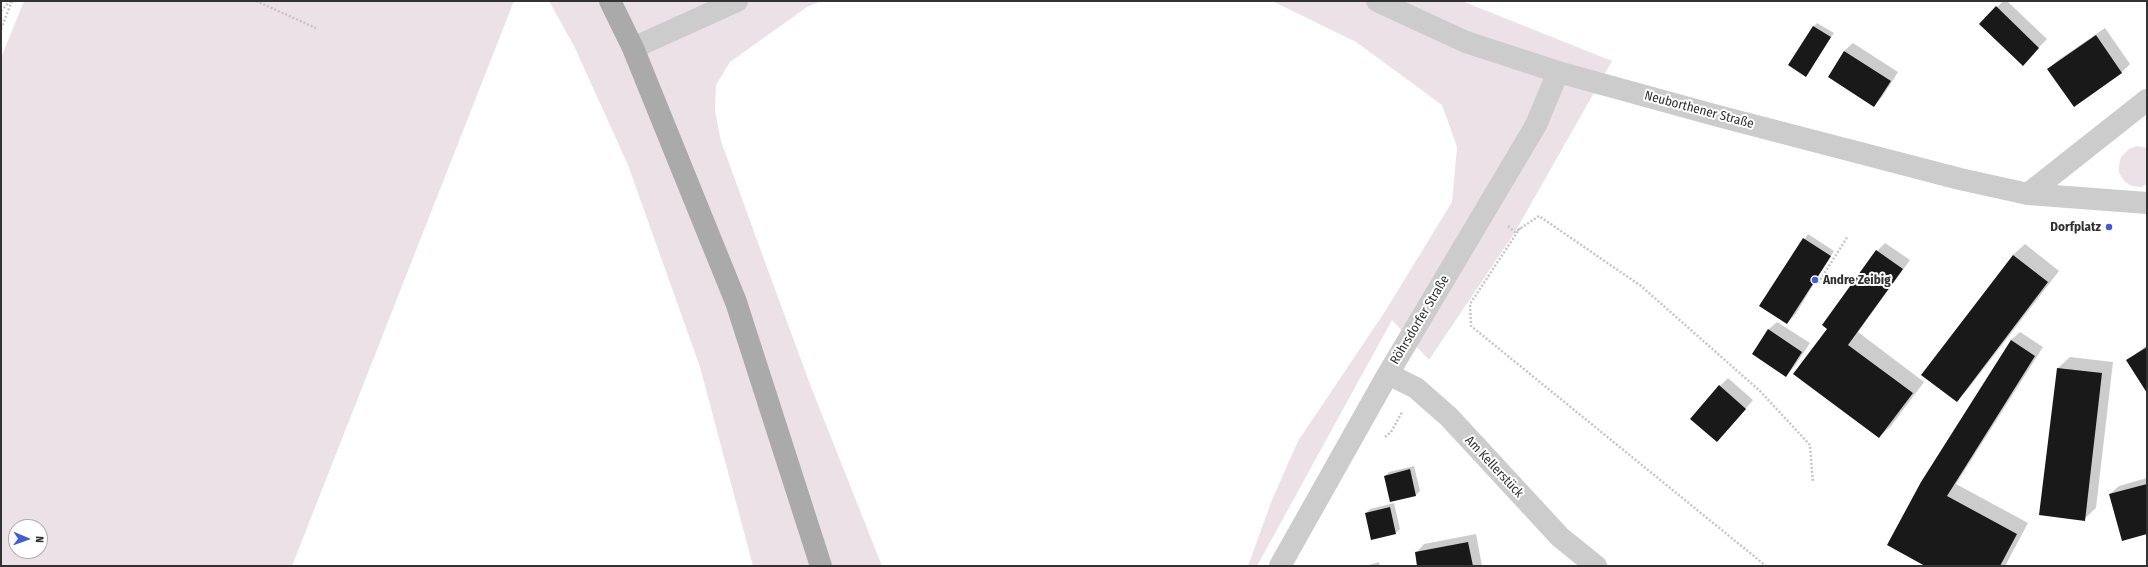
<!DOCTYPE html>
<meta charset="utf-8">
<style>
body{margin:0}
#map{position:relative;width:2148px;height:567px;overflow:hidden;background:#fff;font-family:"Fira Sans Condensed",sans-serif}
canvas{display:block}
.frame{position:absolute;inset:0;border:2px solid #323232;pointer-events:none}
.north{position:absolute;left:8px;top:519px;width:40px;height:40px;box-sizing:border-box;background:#fff;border:1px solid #adadad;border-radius:50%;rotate:92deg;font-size:11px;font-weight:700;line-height:16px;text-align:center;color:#323232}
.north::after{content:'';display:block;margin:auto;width:14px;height:18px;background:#455ad7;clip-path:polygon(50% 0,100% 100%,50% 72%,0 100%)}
</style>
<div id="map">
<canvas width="2148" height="567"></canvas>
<div class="frame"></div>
<div class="north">N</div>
</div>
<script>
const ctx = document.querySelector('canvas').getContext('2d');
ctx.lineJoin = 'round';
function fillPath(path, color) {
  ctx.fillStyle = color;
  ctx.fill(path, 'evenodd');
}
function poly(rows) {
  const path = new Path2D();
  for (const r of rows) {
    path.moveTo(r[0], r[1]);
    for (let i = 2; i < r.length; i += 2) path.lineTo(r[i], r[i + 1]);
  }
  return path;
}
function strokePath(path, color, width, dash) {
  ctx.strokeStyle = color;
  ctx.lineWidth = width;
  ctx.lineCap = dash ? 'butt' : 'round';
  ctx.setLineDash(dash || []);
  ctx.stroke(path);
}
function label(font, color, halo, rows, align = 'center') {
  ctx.font = font + ' "Fira Sans Condensed",sans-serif';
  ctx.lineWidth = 4;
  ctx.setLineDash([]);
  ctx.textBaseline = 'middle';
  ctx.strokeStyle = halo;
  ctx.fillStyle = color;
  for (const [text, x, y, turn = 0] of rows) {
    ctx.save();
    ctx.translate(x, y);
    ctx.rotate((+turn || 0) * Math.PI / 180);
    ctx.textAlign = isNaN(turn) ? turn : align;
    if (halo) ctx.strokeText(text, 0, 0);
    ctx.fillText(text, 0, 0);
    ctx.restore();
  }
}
fillPath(poly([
 [24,1,514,1,292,566,1,566,1,58],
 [16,527,40,527,40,551,16,551],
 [549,1,821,1,807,7,730,62,716,85,715,111,721,141,765,262,811,387,882,566,753,566,700,367,628,165,574,46],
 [1272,1,1462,1,1612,61,1515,232,1429,360,1392,320,1257,566,1248,566,1272,500,1298,441,1384,313,1452,202,1457,147,1442,105,1356,42],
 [2137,146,2147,148,2147,184,2141,187,2132,186,2125,182,2119,173,2119,165,2121,157,2129,149]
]), '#ede1e8');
fillPath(poly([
 [2003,1,2007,1,2047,39,2023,64,1981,24],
 [1817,23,1834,33,1806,76,1813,27],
 [2105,28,2130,64,2122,72,2074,106,2049,69,2057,61],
 [1853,43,1898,72,1882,97,1874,106,1844,51],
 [1808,234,1834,251,1795,315,1787,323,1760,306],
 [1885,243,1910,260,1858,332,1924,382,1891,426,1879,437,1828,328,1824,325,1877,251],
 [2025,244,2059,271,1968,389,1957,401,2013,255],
 [1777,322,1810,343,1794,367,1786,376,1768,330],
 [2020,332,2043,347,1956,484,2028,523,2005,566,1927,566,1888,545,2011,340],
 [2147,345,2147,392,2127,361],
 [2070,357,2113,362,2096,508,2084,519,2058,368],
 [1728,378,1753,400,1725,433,1720,386],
 [1414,466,1420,491,1416,495,1385,476,1389,472],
 [2147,478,2147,533,2110,494,2119,486],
 [1394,503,1400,529,1396,533,1366,513,1370,509],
 [1476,534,1482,566,1418,566,1416,553,1424,544],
 [1379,562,1380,566,1366,566]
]), '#0003');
fillPath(poly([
 [1996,6,2039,48,2023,66,1979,24],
 [1813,26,1831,37,1806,77,1788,65],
 [2096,35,2122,73,2074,107,2047,69],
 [1844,51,1891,81,1874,107,1828,77],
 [1803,238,1831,256,1787,324,1759,306],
 [1876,250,1903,269,1848,345,1913,393,1879,438,1793,374,1827,329,1822,325],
 [2013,255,2048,282,1957,402,1921,375],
 [1768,329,1802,352,1786,377,1752,354],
 [2011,340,2035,356,1947,496,2017,534,2000,566,1925,566,1887,545,1921,482],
 [2147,347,2147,393,2126,360],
 [2057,368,2102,373,2085,521,2039,515],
 [1719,385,1746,409,1717,442,1690,419],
 [1410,469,1416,496,1390,502,1384,476],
 [2147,484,2147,534,2122,541,2109,494],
 [1390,507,1396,534,1371,540,1365,513],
 [1468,542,1473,566,1417,566,1415,552]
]), '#191919');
strokePath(poly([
 [256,1,318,29],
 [1,11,10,1],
 [1,29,12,1],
 [1508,226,1515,232,1539,216,1641,286,1760,391,1810,445,1813,483],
 [1520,228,1470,304,1471,326,1766,566],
 [1818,283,1848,236],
 [1385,437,1391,432,1402,412]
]), '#c6c6c6', 2.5, [2, 2]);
strokePath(poly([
 [1377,1,1466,42,1558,72,1718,116,1960,179,2028,194,2147,203],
 [633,48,737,1],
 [2028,194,2147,100],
 [1388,374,1416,388,1449,417,1560,537,1596,566],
 [1280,566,1388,374,1536,125,1558,72]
]), '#ccc', 22);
strokePath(poly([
 [610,1,633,48,736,302,821,566]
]), '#aaa', 22);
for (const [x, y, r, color] of [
 [2109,227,4,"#455ad7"],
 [1815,280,4,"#455ad7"]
]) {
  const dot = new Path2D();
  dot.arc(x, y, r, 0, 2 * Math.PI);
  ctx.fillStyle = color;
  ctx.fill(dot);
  strokePath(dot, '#fff', 1.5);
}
label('13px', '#323232', '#fff', [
 ["Neuborthener Straße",1699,110,15],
 ["Röhrsdorfer Straße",1420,320,-59],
 ["Am Kellerstück",1494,467,47]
]);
label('bold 13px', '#323232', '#fff', [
 ["Dorfplatz",2101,227],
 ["Andre Zeibig",1823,280,"left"]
], 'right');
</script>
